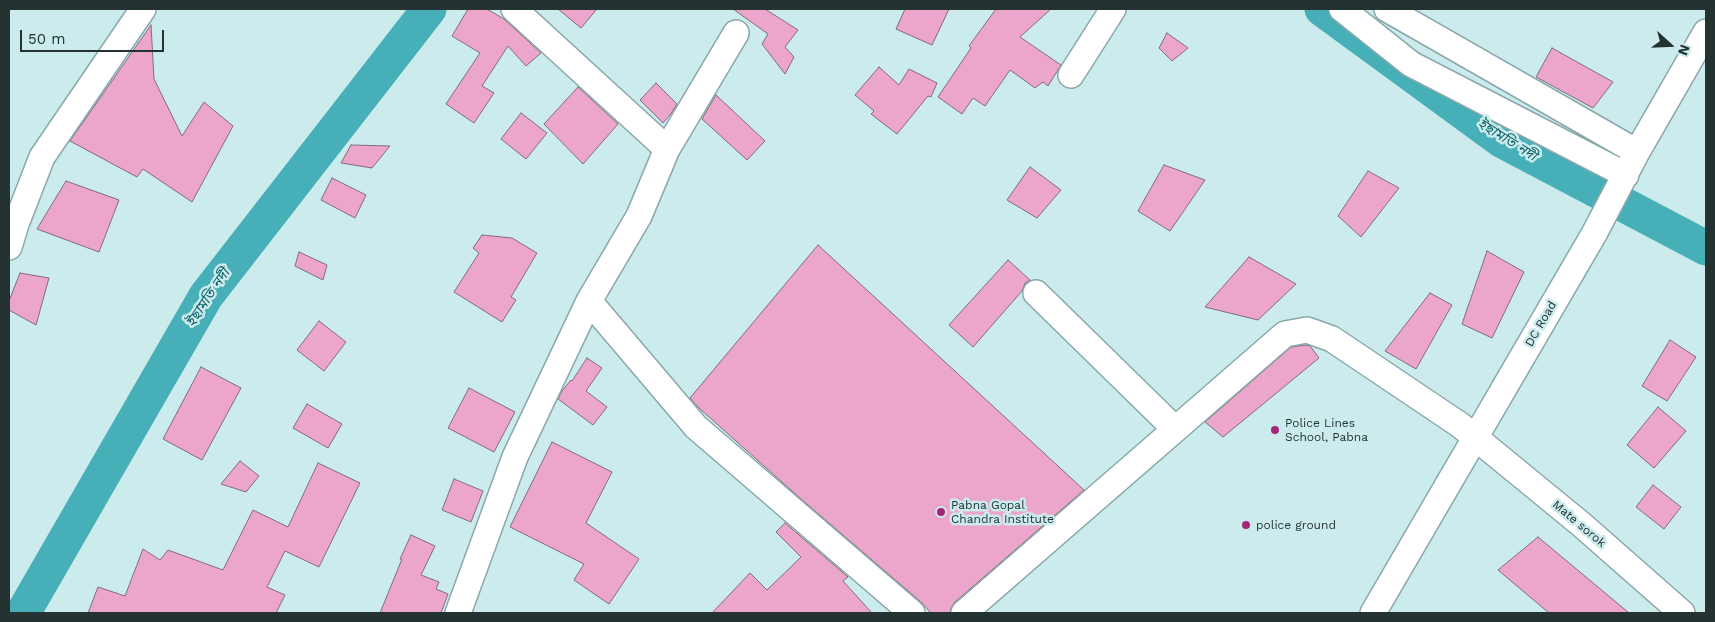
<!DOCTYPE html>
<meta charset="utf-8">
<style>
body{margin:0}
#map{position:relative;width:1715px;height:622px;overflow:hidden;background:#cbebed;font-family:"Work Sans",sans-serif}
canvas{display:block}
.frame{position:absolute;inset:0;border:10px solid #253232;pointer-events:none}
.north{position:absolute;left:1645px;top:20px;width:50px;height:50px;-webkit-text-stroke:4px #cbebed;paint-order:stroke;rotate:110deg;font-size:14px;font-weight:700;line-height:20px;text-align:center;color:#253232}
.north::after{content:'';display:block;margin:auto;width:18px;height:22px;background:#253232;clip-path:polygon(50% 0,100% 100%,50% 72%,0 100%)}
.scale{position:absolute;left:20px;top:30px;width:144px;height:22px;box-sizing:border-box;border:2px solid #253232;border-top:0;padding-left:6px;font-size:15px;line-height:18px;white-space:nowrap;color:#253232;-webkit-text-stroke:4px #cbebed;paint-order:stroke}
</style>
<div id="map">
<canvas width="1715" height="622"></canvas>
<div class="frame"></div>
<div class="north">N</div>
<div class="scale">50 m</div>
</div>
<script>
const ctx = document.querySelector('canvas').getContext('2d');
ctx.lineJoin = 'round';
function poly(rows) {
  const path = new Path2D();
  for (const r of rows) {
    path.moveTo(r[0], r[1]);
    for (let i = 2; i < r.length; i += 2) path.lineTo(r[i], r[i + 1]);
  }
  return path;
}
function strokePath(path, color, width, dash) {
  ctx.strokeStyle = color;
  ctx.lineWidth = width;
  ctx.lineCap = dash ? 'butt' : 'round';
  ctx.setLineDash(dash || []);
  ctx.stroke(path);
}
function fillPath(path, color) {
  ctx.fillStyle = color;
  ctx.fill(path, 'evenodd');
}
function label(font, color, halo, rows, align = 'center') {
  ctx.font = font + ' "Work Sans","Noto Sans Bengali",sans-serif';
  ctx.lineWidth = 5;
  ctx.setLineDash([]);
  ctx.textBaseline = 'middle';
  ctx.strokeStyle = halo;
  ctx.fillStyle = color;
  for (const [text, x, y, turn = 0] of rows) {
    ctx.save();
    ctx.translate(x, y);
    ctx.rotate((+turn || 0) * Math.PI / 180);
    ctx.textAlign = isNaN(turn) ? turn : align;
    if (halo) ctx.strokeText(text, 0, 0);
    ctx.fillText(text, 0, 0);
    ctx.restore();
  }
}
strokePath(poly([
 [1322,9,1501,140,1706,248],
 [25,613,26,608,206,296,429,9]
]), '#47afb7', 35);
const building = poly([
 [468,9,487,9,504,19,541,53,526,66,508,46,482,86,494,93,474,123,446,104,480,53,452,36,468,9],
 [558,9,597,9,581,28,558,9],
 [733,9,765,9,798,30,785,47,794,57,785,74,762,44,768,34,733,9],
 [905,9,949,9,932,45,896,29,905,9],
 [996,9,1051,9,1020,37,1061,65,1048,86,1043,82,1035,88,1010,70,985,106,973,98,962,114,938,97,971,48,969,46,996,9],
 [151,25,154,79,182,136,204,102,233,126,192,202,143,169,137,177,70,141,151,25],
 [1167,33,1188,48,1172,61,1159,48,1167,33],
 [1552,48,1613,82,1593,108,1536,77,1552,48],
 [879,67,899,85,909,69,937,83,931,97,928,96,897,134,871,114,874,111,855,95,879,67],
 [656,83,677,104,670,115,663,123,640,100,656,83],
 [578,87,618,124,583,164,544,124,578,87],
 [716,95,765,141,747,160,702,119,716,95],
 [521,113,547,133,526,159,501,139,521,113],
 [351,145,390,146,372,168,341,163,351,145],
 [1164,165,1205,180,1170,231,1138,211,1164,165],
 [1030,167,1061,190,1037,218,1007,200,1030,167],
 [1368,171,1399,188,1361,237,1338,216,1368,171],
 [332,178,366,195,355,218,321,200,332,178],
 [66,181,119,200,99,252,37,229,66,181],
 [482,235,512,238,537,253,511,297,516,300,502,322,454,292,479,253,473,248,482,235],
 [818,245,1084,490,955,602,951,608,950,613,931,613,921,602,801,499,699,408,690,398,818,245],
 [1487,251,1524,272,1492,338,1462,324,1487,251],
 [299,252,327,265,323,280,295,266,299,252],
 [1249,257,1296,284,1258,320,1205,307,1249,257],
 [1008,260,1030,280,1025,283,1022,291,973,347,949,325,1008,260],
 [20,273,49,278,36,325,9,310,9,301,20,273],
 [1430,293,1452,305,1416,369,1385,351,1430,293],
 [319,321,346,342,324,371,297,350,319,321],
 [1670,340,1696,357,1667,401,1642,386,1670,340],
 [1306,345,1310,346,1319,358,1223,437,1205,422,1291,347,1306,345],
 [587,358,602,368,586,391,607,407,593,425,558,399,562,391,571,380,572,381,587,358],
 [201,367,241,388,202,460,163,439,201,367],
 [469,388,515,412,494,452,448,428,469,388],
 [307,404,342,424,328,448,293,428,307,404],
 [1658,407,1686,431,1654,468,1627,445,1658,407],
 [552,442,612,472,586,523,639,559,609,604,574,580,584,564,510,527,552,442],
 [240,461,259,476,246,492,221,484,240,461],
 [318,463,360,483,319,567,285,551,267,587,285,595,276,613,88,613,98,587,125,596,143,549,160,560,168,550,223,570,253,510,288,527,318,463],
 [454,479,483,491,471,522,442,510,454,479],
 [1653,485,1681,507,1664,529,1636,507,1653,485],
 [785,523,848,577,843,581,872,613,712,613,750,573,767,590,801,557,776,532,785,523],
 [411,535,435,546,421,575,439,582,436,589,448,594,441,613,380,613,402,559,400,559,411,535],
 [1538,537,1629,613,1549,613,1498,570,1538,537]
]);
fillPath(building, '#eca6cb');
strokePath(building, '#826b77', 1);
const minor = poly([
 [514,9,667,149],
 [1342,9,1411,64,1626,175],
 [1387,9,1637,152],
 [1071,75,1113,9],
 [9,247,16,224,42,157,143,9],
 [1036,293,1175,429],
 [589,301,696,427,912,613],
 [458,613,515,457,589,301,639,216,667,149,736,33],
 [964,613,1285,334,1307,330,1332,339,1460,425,1582,525,1682,613],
 [1373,613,1594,234,1637,152,1706,32]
]);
strokePath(minor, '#8aa8ab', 28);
strokePath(minor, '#fff', 25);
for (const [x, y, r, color] of [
 [1275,430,5,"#a42577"],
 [941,512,5,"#a42577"],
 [1246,525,5,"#a42577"]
]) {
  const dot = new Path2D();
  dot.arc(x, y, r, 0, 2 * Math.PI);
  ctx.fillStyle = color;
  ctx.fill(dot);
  strokePath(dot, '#cbebed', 2);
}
label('12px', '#253232', '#cbebed', [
 ["DC Road",1541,324,-60],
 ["Mate sorok",1579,524,40]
]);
label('12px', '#253232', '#cbebed', [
 ["Police Lines",1285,423],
 ["School, Pabna",1285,437],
 ["Pabna Gopal",951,505],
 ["Chandra Institute",951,519],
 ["police ground",1256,525]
], 'left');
label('italic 14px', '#0b6369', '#cbebed', [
 ["ইছামতি নদী",1507,140,32],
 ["ইছামতি নদী",208,298,-56]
]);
</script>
